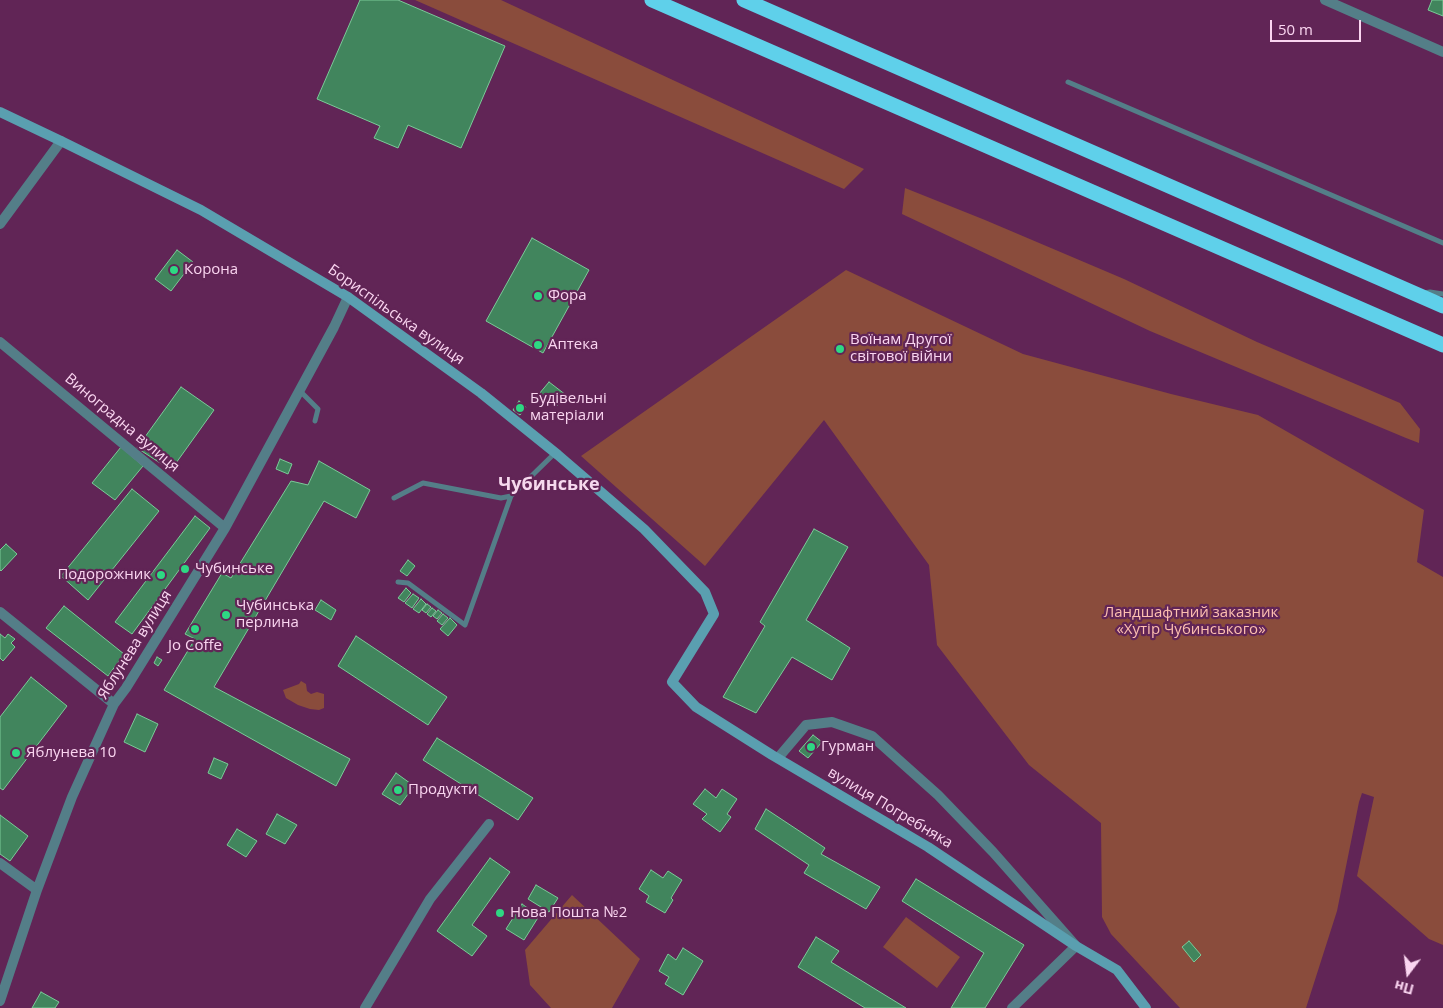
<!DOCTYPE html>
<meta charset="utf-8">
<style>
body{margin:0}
#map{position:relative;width:1443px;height:1008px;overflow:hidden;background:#612556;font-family:"Open Sans",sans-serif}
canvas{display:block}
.north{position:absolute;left:1383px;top:948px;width:50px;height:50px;-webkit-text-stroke:4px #612556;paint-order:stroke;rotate:195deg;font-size:14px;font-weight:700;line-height:20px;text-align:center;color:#fad5f0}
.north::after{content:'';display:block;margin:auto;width:18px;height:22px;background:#fad5f0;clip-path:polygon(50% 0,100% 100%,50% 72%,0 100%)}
.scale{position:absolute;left:1270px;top:20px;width:91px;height:22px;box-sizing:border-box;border:2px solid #fad5f0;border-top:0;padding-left:6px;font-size:15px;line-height:18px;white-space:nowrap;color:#fad5f0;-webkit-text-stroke:4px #612556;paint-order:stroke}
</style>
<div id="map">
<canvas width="1443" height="1008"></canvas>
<div class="north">Пн</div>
<div class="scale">50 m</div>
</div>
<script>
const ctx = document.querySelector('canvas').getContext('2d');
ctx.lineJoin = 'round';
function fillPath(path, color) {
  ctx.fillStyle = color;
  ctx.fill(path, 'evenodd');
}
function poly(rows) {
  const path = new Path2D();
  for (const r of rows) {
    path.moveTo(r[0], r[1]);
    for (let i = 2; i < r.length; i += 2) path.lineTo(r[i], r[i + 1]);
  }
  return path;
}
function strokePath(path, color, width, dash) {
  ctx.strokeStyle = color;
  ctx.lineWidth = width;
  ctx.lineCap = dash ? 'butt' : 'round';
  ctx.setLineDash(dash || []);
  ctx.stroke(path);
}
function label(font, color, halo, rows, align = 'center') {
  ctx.font = font + ' "Open Sans",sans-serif';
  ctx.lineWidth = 4.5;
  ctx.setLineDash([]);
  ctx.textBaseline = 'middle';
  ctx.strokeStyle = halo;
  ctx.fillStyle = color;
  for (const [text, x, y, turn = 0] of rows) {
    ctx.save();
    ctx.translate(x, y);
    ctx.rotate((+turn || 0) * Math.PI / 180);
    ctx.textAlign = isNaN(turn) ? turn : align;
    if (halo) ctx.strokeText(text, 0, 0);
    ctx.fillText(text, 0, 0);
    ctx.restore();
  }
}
fillPath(poly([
 [415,0,501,0,864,169,844,189],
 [905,188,985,220,1124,279,1257,342,1400,403,1420,429,1419,443,1406,438,1150,331,902,214],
 [846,270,1023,354,1171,394,1258,415,1424,510,1417,562,1443,577,1443,945,1429,939,1357,876,1374,797,1362,793,1359,802,1337,911,1306,1008,1180,1008,1111,934,1102,917,1101,823,1029,765,937,645,929,565,824,420,705,566,581,456],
 [301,681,306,684,307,691,311,694,317,692,324,694,324,708,319,710,310,709,298,705,286,698,283,690,299,684],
 [572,895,640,959,612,1008,551,1008,530,985,525,950],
 [906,917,960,957,937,988,883,947]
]), '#8a4c3c');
const building = poly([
 [360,0,398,0,505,46,461,148,408,125,398,148,374,138,380,126,317,99,360,0],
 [1432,0,1443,0,1443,16,1428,10,1432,0],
 [532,238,589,270,543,353,486,321,532,238],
 [177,250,193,262,171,291,155,279,177,250],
 [549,382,566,395,556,407,539,394,549,382],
 [181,387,214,410,171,470,137,448,181,387],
 [519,401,526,407,520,415,513,410,519,401],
 [121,447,143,466,115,500,92,483,121,447],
 [280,459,292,464,288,474,276,469,280,459],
 [319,461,370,490,356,518,324,501,214,687,350,759,336,786,164,690,195,639,185,634,222,573,231,578,291,481,308,485,319,461],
 [132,489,159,511,88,600,61,576,132,489],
 [195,516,210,528,132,634,115,622,195,516],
 [814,529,848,547,806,620,850,648,832,680,792,657,756,713,723,697,765,626,760,622,814,529],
 [6,544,17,554,1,571,0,570,0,550,6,544],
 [408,560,415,566,407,576,400,571,408,560],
 [406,588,411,593,404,602,398,598,406,588],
 [413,594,419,598,412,608,405,603,413,594],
 [421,599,426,604,419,613,413,609,421,599],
 [321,600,336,610,331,620,315,610,321,600],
 [427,604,431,607,426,613,422,610,427,604],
 [64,606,124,654,108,676,46,628,64,606],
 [432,608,436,611,431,617,427,614,432,608],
 [438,610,442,613,437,619,433,616,438,610],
 [443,614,448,618,442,625,437,621,443,614],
 [450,618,457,625,448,636,440,629,450,618],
 [0,634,5,638,8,634,15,639,11,643,15,647,3,661,0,658,0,634],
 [356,636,447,697,428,725,338,666,356,636],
 [157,657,162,660,158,666,154,663,157,657],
 [31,677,67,706,3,790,0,788,0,717,31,677],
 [137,714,158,724,145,752,124,742,137,714],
 [813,735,822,742,808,758,799,751,813,735],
 [437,738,533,798,518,820,423,760,437,738],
 [214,758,228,764,221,779,208,773,214,758],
 [396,773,414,786,400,805,382,794,396,773],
 [705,789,716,798,722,789,737,799,727,814,731,817,720,832,702,819,707,814,693,804,705,789],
 [766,809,825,848,821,854,880,887,866,909,804,873,809,865,755,829,766,809],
 [277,814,297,825,285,844,266,834,277,814],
 [0,815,28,836,10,861,0,854,0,815],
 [237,829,257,841,246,857,227,845,237,829],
 [490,858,510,872,472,925,487,936,472,956,437,931,490,858],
 [651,870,663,878,668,871,682,880,671,898,673,900,665,913,646,902,649,896,639,889,651,870],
 [916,879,1024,945,985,1008,951,1008,984,953,902,901,916,879],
 [536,885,558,898,549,912,528,899,536,885],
 [522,904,539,916,524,940,506,929,522,904],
 [816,937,839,951,831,962,906,1008,865,1008,798,967,816,937],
 [1189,941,1201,955,1194,962,1182,947,1189,941],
 [683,948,703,961,683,995,665,984,669,977,659,971,668,954,676,960,683,948],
 [41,992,59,1002,55,1008,32,1008,41,992]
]);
fillPath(building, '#41855d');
strokePath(building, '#7acb98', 1);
strokePath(poly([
 [1068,82,1443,243],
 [1424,293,1430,292,1443,294],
 [299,390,318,409,315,421],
 [394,498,423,483,501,498,511,496],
 [398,582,408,583,465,625,511,496,555,453]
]), '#547e88', 5);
strokePath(poly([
 [1325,0,1443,52],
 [0,224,61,141],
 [0,342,225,528],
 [0,612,114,704],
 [778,758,806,725,832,722,872,736,938,795,993,852,1076,946,1012,1008],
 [0,863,37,890],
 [0,1001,37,890,72,797,114,704,126,688,225,528,334,327,348,297],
 [365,1008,430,899,489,824]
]), '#547e88', 10);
strokePath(poly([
 [0,112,61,141,201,210,348,297,481,393,558,455,644,529,705,592,714,614,672,682,696,707,772,755,928,847,1076,946,1117,970,1146,1008]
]), '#5a9fb0', 10);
strokePath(poly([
 [652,0,1443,345],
 [744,0,1443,306]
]), '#5fd0ea', 15);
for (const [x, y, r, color] of [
 [174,270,5,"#2ed883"],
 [538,296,5,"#2ed883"],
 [538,345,5,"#2ed883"],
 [840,349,5,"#2ed883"],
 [520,408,5,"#2ed883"],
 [185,569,5,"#2ed883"],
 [161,575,5,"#2ed883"],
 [226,615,5,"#2ed883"],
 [195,629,5,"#2ed883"],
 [811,747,5,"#2ed883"],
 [16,753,5,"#2ed883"],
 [398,790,5,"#2ed883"],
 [500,913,5,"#2ed883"]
]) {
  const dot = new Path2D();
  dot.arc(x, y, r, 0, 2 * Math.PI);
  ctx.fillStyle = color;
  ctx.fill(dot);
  strokePath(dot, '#612556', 2);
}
label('15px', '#fad5f0', '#612556', [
 ["Корона",184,270],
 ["Фора",548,296],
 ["Воїнам Другої",850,340],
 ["світової війни",850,357],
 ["Аптека",548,345],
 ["Будівельні",530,399],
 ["матеріали",530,416],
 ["Чубинське",195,569],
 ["Подорожник",151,575,"right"],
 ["Чубинська",236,606],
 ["перлина",236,623],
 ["Jo Coffe",195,646,"center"],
 ["Гурман",821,747],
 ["Яблунева 10",26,753],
 ["Продукти",408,790],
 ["Нова Пошта №2",510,913]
], 'left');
label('15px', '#fad5f0', '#612556', [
 ["Бориспільська вулиця",396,315,35],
 ["Виноградна вулиця",122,423,40],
 ["Яблунева вулиця",135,645,-58],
 ["вулиця Погребняка",890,808,31]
]);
label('15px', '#fdc0b0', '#612556', [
 ["Ландшафтний заказник",1191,613],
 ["«Хутір Чубинського»",1191,630]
]);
label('bold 18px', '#f6d9ee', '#612556', [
 ["Чубинське",549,485]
]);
</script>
